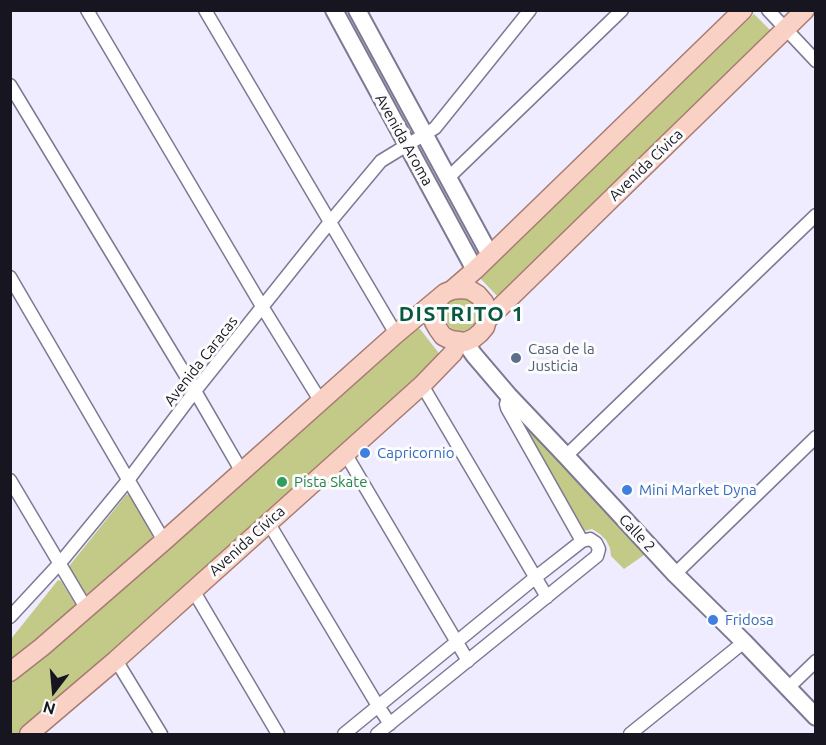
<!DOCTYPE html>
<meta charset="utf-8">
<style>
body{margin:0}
#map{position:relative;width:826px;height:745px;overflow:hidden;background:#eeecfe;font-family:Ubuntu,sans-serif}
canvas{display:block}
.frame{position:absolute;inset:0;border:12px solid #17151f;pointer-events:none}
.north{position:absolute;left:24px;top:661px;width:60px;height:60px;-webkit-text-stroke:4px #fcfcfc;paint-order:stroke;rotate:196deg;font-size:16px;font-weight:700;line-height:24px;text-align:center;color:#17151f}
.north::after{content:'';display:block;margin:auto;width:21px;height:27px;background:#17151f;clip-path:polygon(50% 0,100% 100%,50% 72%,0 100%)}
</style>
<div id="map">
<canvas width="826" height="745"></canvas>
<div class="frame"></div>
<div class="north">N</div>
</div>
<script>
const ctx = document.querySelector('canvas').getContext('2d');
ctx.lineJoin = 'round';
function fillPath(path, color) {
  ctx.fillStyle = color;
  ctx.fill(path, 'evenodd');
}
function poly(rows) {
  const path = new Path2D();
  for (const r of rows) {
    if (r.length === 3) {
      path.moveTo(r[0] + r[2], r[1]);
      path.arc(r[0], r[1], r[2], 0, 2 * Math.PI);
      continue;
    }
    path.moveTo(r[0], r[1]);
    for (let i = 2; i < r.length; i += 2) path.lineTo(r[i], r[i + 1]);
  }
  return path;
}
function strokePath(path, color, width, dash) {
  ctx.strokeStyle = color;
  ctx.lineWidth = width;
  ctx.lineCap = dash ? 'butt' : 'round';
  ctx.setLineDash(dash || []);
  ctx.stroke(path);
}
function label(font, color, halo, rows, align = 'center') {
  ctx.font = font + ' Ubuntu,sans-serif';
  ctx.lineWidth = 6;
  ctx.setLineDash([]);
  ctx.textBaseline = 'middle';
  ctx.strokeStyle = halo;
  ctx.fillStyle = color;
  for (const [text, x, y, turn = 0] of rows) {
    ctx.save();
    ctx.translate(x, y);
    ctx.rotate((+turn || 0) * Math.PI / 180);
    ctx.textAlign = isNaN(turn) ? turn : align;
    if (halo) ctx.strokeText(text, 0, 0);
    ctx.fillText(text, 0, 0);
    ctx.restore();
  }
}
fillPath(poly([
 [754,14,773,33,499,298,479,277],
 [461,314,17],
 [416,328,420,329,438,352,439,356,437,360,194,580,18,734,11,734,10,684],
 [511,406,647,553,624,569,611,556,610,548,606,540,600,534,592,529,584,531],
 [129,494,132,496,153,532,152,538,87,594,84,593,70,570,70,565,126,495],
 [58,580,61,581,75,604,75,607,11,665,11,639]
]), '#c3ca88');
const street = poly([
 [87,10,263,308,321,402],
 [205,10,396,334],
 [768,10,816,61],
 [10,85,195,391,242,472],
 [448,178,622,10],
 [10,277,164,541],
 [422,385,547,597],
 [509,396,506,404,507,408,582,541],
 [345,453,468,661],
 [566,456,816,215],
 [10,480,86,608],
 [268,522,378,706,390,724],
 [675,574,816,437],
 [193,590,278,734],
 [10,617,60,563,129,479,195,391,330,222,381,161,435,128,530,10],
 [116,660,161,734],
 [788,688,816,661],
 [344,734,536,577,582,541,590,539,596,543,599,549,597,556,377,734],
 [630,734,744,642]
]);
const secondary = poly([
 [334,10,475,270],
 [357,10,490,255],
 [465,342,474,355,509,396,566,456,675,574,744,642,816,717]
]);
const primary = poly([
 [452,290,475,270,743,10],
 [487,320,805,10],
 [10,672,42,647,164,541,396,334,445,293,452,290,461,289,470,290,478,295,484,302,487,310,487,320,485,327,480,333,474,338,465,342,451,340,443,336,438,329,434,322,434,314,436,306,440,298],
 [29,734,116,660,422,385,453,353,459,342]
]);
strokePath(street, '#7d7993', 15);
strokePath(secondary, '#7d7993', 20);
strokePath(primary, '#a77b72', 21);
strokePath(street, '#fff', 12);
strokePath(secondary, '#fff', 16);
strokePath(primary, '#f9d1c5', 18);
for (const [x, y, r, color] of [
 [516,358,6,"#5c6f8a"],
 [365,453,6,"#3f7fe0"],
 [282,482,6,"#2e9e5b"],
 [627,490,6,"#3f7fe0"],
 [713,620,6,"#3f7fe0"]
]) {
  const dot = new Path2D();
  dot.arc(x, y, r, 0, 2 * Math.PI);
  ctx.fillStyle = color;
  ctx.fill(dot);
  strokePath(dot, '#fcfcfc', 2);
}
label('15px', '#17151f', '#fcfcfc', [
 ["Avenida Aroma",404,140,61],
 ["Avenida Cívica",646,165,-44],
 ["Avenida Caracas",201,361,-52],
 ["Calle 2",637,533,47],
 ["Avenida Cívica",247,541,-42]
]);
label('15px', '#4e5e75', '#fcfcfc', [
 ["Casa de la",528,349],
 ["Justicia",528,366]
], 'left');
label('15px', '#366cbe', '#fcfcfc', [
 ["Capricornio",377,453],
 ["Mini Market Dyna",639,490],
 ["Fridosa",725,620]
], 'left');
label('15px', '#27864d', '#fcfcfc', [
 ["Pista Skate",294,482]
], 'left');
ctx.letterSpacing = '1.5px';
label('bold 21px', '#075741', '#fcfcfc', [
 ["DISTRITO 1",462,314]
]);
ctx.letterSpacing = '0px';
</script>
